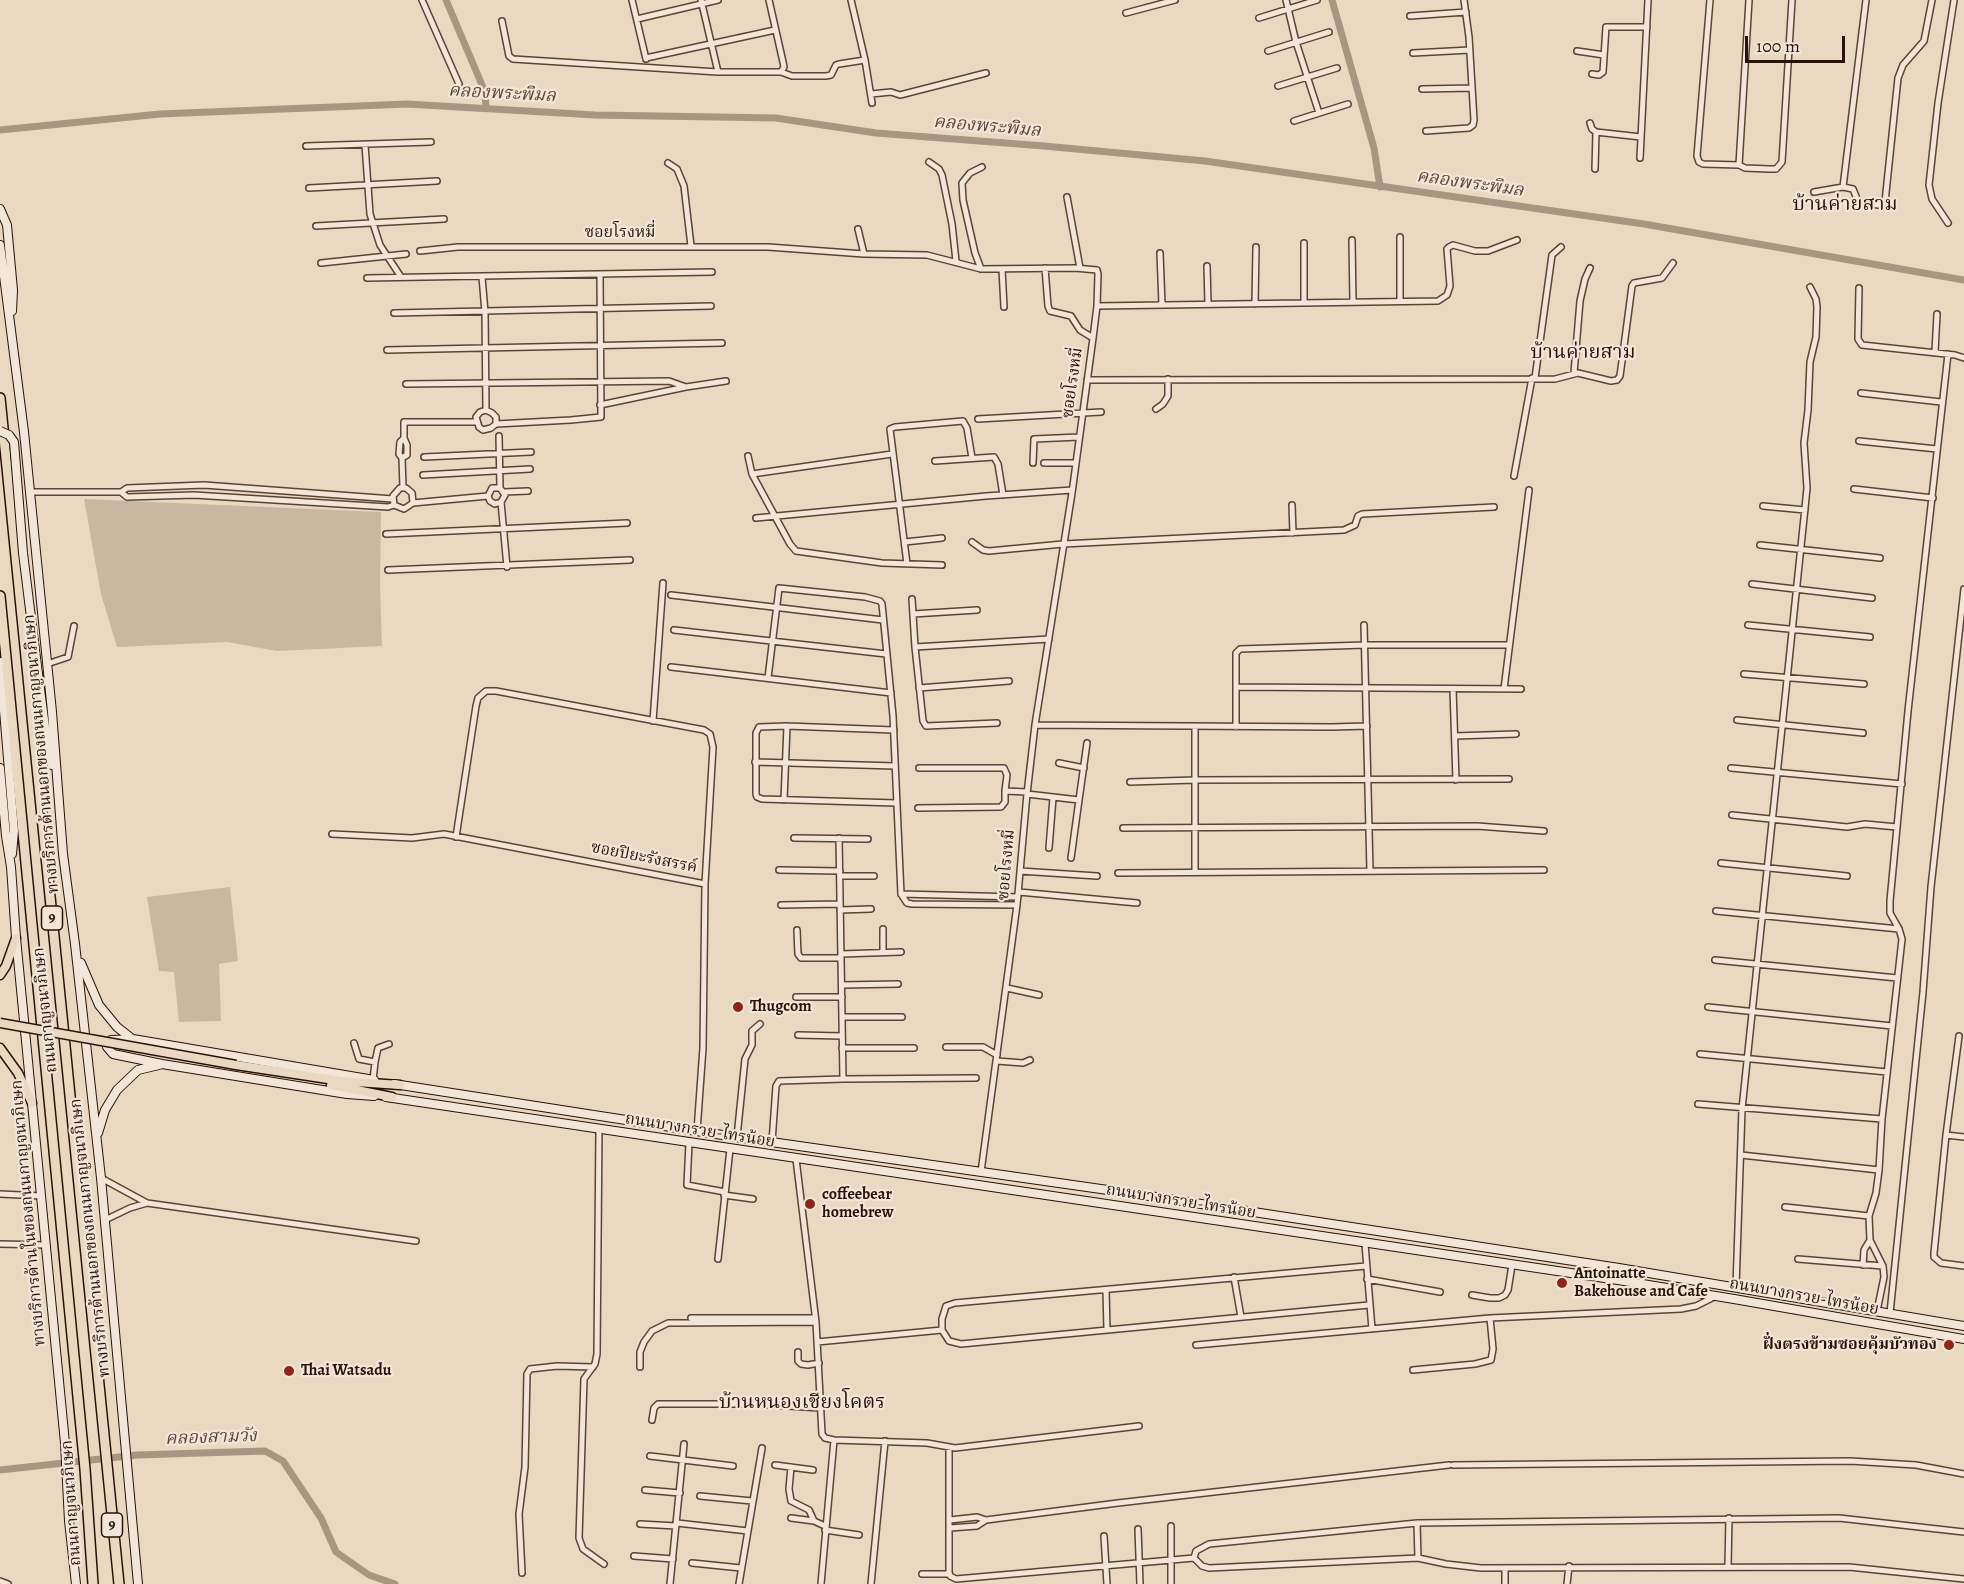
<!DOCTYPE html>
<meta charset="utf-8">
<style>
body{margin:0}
#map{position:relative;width:1964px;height:1584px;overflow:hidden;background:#e9d9c1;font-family:Alegreya,serif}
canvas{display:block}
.scale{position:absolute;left:1745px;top:36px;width:100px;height:27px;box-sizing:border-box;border:3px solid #2a1208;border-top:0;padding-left:8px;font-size:18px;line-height:21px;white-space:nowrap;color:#2a1208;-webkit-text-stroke:4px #f1e6d7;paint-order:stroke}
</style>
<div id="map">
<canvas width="1964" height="1584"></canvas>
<div class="scale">100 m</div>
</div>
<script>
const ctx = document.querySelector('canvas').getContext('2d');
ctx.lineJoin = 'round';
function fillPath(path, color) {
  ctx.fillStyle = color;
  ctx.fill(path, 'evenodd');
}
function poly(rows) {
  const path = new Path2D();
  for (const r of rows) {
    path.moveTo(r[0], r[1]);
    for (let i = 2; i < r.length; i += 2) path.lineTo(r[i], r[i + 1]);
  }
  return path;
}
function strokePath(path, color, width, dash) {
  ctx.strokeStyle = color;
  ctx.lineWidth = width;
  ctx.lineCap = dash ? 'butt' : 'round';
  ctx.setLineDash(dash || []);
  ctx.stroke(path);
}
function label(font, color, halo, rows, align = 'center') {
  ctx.font = font + ' Alegreya,"Noto Serif Thai",serif';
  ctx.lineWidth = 4.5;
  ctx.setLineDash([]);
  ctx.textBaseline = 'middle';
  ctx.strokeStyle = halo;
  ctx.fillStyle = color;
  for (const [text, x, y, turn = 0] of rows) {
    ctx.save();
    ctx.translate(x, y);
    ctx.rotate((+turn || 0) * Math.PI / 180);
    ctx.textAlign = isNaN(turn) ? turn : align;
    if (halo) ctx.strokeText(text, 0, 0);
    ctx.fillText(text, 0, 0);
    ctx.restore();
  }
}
fillPath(poly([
 [84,499,381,512,380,586,382,646,277,651,227,642,117,647,101,594],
 [230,887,238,961,219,964,221,1021,179,1022,174,972,159,971,147,897]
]), '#c9b7a2');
strokePath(poly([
 [446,0,485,92,486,108],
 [1332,0,1374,148,1380,187],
 [0,130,160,114,407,104,595,115,776,118,876,133,1044,146,1205,161,1644,224,1964,280],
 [0,1470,137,1455,265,1451,283,1461,321,1518,336,1552,369,1575,395,1584]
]), '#a89582', 7);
const street = poly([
 [422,0,459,84],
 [632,0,646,59],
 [701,0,718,72],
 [769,0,783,62,784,67,781,72],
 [851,0,865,60],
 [1286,0,1296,42,1319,113],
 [1710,0,1697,156,1699,162,1703,164,1739,165,1745,168,1769,169,1776,169,1782,162,1792,0],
 [1126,13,1175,0],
 [1410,16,1466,12],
 [1259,18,1317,0],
 [637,19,718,0],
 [502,21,509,56,513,59,718,72,781,72,792,76,826,76,831,75,836,65,839,64,865,60,872,103],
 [1268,51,1329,32],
 [1577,51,1604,55],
 [1413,53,1470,50],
 [646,58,775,30],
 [1592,74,1599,75,1603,72,1606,27,1647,27],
 [1278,86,1337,68],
 [1422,89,1472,88],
 [871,94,891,92,900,95,986,73],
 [1294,121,1348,104],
 [1590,123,1592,129,1596,132,1641,137],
 [1426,131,1469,128,1473,125,1474,120,1469,37,1464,0],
 [365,145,370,214,380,245,401,277],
 [306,146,431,142],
 [1640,158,1648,0],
 [929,162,939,169,942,175,952,224,956,261],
 [668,163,677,169,684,186,691,246],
 [1739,165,1749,0],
 [1595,169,1596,132],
 [1843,187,1853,189,1857,199,1860,202,1878,205,1885,202,1898,78,1903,65,1924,41,1932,0],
 [309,188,437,181],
 [1814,192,1843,187,1866,0],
 [1067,197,1080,268],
 [1948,223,1932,199,1929,185,1938,103,1954,0],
 [316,226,444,219],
 [858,229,864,254],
 [1400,237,1400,301],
 [1352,240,1353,302],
 [1304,243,1304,303],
 [420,251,458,247,768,247,864,254,927,255,981,269,1075,268,1097,270,1098,274,1097,306,1093,338,1072,493,1035,725,1027,794,1017,905,981,1172],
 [1160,253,1162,305],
 [321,263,406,254],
 [1207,266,1208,304],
 [1045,268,1048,306,1050,311,1071,316,1080,330,1093,338],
 [981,269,975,253,963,200,962,183,970,173,982,167],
 [1002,269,1004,307],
 [482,277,485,312,486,410],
 [367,278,712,272],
 [1859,288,1858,339,1862,345,1955,355,1964,358],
 [1255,304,1256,247],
 [1097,306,1438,301,1447,295,1450,286,1447,249,1449,247,1453,245,1475,251,1488,251,1517,240],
 [394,313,711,306],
 [387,350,722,343],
 [1935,352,1937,314],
 [1574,373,1580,301,1585,279,1590,268],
 [1535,378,1552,255,1561,247],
 [1087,380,1555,379,1578,373,1611,381,1617,380,1620,376,1632,286,1634,283,1662,278,1673,263],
 [406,384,669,381,686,387],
 [1861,393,1941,402],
 [600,405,686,387,726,381],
 [1156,409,1163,404,1168,396,1168,379],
 [978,419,1101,412],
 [496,424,496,417,492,413,486,410,480,412,476,417,479,427,483,430,491,428,496,424,571,420,601,417,600,274],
 [499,436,500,488],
 [1859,441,1937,449],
 [748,456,752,474,790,544,796,551,882,563,942,565],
 [424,457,531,452],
 [402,458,407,455,407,445,404,438],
 [935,461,994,457,998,464,1003,495],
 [1033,463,1034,439,1079,437],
 [1044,463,1076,463],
 [752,474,892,454],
 [423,475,530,469],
 [1514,476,1532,378],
 [403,488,402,458,399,454,400,442,404,438,404,422,476,422],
 [1854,489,1933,498],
 [30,492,121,492,127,497,194,495,388,507,394,505],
 [121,492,127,488,204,485,393,499],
 [504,492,528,491],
 [501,502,495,504,490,501,488,496,492,488,500,488,505,495,501,502,507,567],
 [413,503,412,493,406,488,400,488,393,496,394,505,404,509,413,503,488,496],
 [1292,505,1293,533],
 [1763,506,1805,510],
 [756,518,986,496,1072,490],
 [386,534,627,523],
 [905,542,942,538],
 [972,542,983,550,989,551,1063,544,1344,530,1355,525,1358,516,1362,514,1494,507],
 [1760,545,1880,558],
 [907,564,890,429,895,427,963,421,967,428,972,458],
 [388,570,630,560],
 [1752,584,1872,598],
 [671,595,883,620],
 [912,599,915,647,1049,639],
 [913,614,977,610],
 [1364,625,1370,871],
 [1748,625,1870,637],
 [674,630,886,654],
 [915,647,923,721,926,726,997,723],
 [47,664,68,657,74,626],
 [671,667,891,693],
 [1744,674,1864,684],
 [768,678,779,588,865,597,880,601,882,604,893,716,901,894,907,903,912,904,1017,905],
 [1237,687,1521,689],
 [919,688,1009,681],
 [1453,689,1456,780],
 [1504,689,1529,490],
 [1737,720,1863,733],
 [653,721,663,583],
 [1035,725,1332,727,1367,726],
 [1195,726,1195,872],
 [1236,727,1236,653,1240,649,1365,645,1508,645],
 [894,730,787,726,759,727,756,733,756,794,757,797,762,799,896,803],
 [1455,736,1516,734],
 [755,762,895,766],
 [1059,763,1084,768],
 [919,768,1004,768,1007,775,1005,791],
 [1731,768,1902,784],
 [1130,782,1195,780,1509,779],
 [1027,794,1079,800,1071,858],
 [784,800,787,726],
 [1079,800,1087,743],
 [918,808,1001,807,1005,802,1005,791,1027,792],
 [1732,815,1847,827,1865,824,1897,827],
 [1123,828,1477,826,1544,831],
 [332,834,412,838,444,834,705,884,703,1048,697,1131],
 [456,837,476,706,478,698,486,691,496,691,704,730,710,734,713,747,705,884],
 [794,838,868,839],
 [1049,848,1053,798],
 [1721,863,1847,876],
 [779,870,840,871],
 [1020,871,1097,876],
 [1118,873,1544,870],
 [840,876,874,876],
 [1019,892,1137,903],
 [901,894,1018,897],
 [781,905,840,904],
 [840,910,871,909],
 [1716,911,1899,929],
 [797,930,798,954,801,958,841,958],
 [883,952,883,929],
 [841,954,901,952],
 [1715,960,1897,978],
 [842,985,898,984],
 [1007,988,1039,995],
 [796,997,842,997],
 [1708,1007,1892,1026],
 [842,1017,902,1017],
 [798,1035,842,1036],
 [354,1043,359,1059,375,1062,373,1080],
 [946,1047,983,1047,997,1055],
 [842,1048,914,1048],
 [1700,1054,1887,1072],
 [997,1061,1023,1063,1030,1060],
 [375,1062,378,1048,389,1044],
 [843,1079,976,1078],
 [1698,1104,1882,1119],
 [599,1129,597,1354,595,1364,584,1379,579,1538,583,1549,604,1564],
 [1946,1135,1959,1036],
 [737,1137,745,1059,752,1045,752,1031,760,1024],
 [1964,1137,1946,1135,1934,1253,1934,1257,1941,1263,1964,1266],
 [772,1142,776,1086,779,1081,843,1079,839,838],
 [689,1143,687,1185,725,1192],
 [1741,1155,1879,1170],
 [796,1159,816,1322,822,1434,825,1438,834,1440,927,1443,955,1448,1139,1426],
 [101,1178,147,1203,416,1241],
 [0,1194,42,1196],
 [724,1195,753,1199],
 [1785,1207,1869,1216],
 [105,1220,130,1208,147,1203],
 [0,1244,46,1245],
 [1365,1244,1372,1329],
 [718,1259,730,1149],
 [1798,1259,1883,1266],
 [1863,1265,1864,1250,1870,1240],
 [1366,1266,955,1303,946,1306,942,1319,942,1330,949,1341,961,1344,1369,1305],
 [1234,1277,1241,1317],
 [1367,1279,1440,1292],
 [1736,1287,1742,1109,1805,508,1807,488,1804,443,1808,410,1810,362,1816,337,1817,307,1816,299,1810,287],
 [1106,1290,1107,1330],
 [1472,1295,1490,1298,1499,1298,1505,1295,1508,1290,1512,1265],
 [1877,1311,1884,1277,1883,1266,1870,1240,1869,1216,1876,1193,1879,1170,1882,1119,1902,939,1899,929,1890,913,1890,901,1908,711,1948,354],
 [1890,1313,1923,992,1931,887,1964,589],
 [691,1318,815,1318],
 [817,1342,942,1330],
 [1196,1345,1490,1318,1681,1309,1696,1306,1714,1297],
 [798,1352,798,1361,801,1364,808,1365,819,1363],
 [640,1367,640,1352,644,1342,652,1331,668,1323,816,1322],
 [1413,1370,1475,1364,1491,1360,1493,1349,1490,1318],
 [652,1420,654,1408,658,1404,755,1404,821,1408],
 [949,1448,949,1572,950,1576,956,1579,1194,1558,1202,1566,1209,1568,1418,1558,1446,1564,1481,1568,1849,1567,1964,1579],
 [650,1456,733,1466],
 [775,1465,813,1470],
 [1453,1465,1850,1461,1916,1465,1964,1474],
 [791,1467,789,1489,791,1501,809,1510,814,1521,825,1526],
 [645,1490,680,1493],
 [700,1496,752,1501],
 [791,1518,814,1521],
 [950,1520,977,1517,986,1520],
 [677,1523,748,1531],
 [1417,1523,1418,1558],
 [640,1524,676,1526],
 [1171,1526,1171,1584],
 [950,1528,977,1526,986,1520,1118,1503,1449,1465],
 [1138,1529,1140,1584],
 [825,1530,859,1535],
 [1104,1536,1107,1584],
 [634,1556,673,1559],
 [1194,1558,1196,1551,1209,1544,1417,1523,1839,1518,1964,1532],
 [692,1563,741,1568],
 [1728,1566,1729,1518],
 [522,1573,519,1514,525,1467,527,1374,530,1369,557,1366,593,1367],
 [922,1574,949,1574],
 [0,1581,8,1584],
 [670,1584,684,1444],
 [739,1584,762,1448],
 [821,1584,834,1440],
 [871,1584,885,1441],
 [1505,1584,1505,1568],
 [1567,1584,1569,1566]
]);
const secondary = poly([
 [0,209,7,225,13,290,12,311],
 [0,245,24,432,52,712,63,854,75,944,101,1178,138,1584],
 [0,662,14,831,12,854],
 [38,674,45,727,52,765],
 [0,768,6,836,11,867,16,938,65,1443,69,1521,76,1584],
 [81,963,99,1005,117,1027,131,1038],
 [374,1080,133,1039,111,1040,107,1047,113,1054,162,1064,347,1094,374,1096],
 [394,1084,729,1136,1136,1194,1619,1268,1964,1326],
 [386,1097,1618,1280,1734,1299,1964,1339],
 [98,1133,105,1110,117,1090,138,1070,159,1065]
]);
const primary = poly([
 [0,975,6,966,16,938],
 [0,1048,18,1073,32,1103],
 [236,1065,341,1081,400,1085],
 [331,1085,392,1097]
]);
const highway = poly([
 [0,398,119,1584],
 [0,596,85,1469,93,1584]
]);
strokePath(street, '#5a4436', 8);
strokePath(secondary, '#2a1208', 10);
strokePath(primary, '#2a1208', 11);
strokePath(highway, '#2a1208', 12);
strokePath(street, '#f1e6d7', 5);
strokePath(secondary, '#f1e6d7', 8);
strokePath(primary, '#e9d9c1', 8);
strokePath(highway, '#e9d9c1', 9);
const secondaryBridge = poly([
 [0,431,9,435,14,442,23,553,38,674]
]);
const primaryBridge = poly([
 [0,1023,236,1065]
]);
strokePath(secondaryBridge, '#2a1208', 10, []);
strokePath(primaryBridge, '#2a1208', 11, []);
strokePath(secondaryBridge, '#f1e6d7', 8);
strokePath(primaryBridge, '#e9d9c1', 8);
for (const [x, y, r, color] of [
 [738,1007,6,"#8f2418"],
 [810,1204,6,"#8f2418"],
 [1562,1283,6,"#8f2418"],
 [1949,1345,6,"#8f2418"],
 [289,1371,6,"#8f2418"]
]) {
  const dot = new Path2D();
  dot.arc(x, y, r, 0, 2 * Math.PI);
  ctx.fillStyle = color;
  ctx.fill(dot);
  strokePath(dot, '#f1e6d7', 2);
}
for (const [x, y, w] of [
 [52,918,21],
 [112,1525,21]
]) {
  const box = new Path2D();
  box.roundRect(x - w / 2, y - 12, w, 24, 4.5);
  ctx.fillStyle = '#f1e6d7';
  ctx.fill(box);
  strokePath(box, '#2a1208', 1.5);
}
label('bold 15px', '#2a1208', null, [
 ["9",52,918],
 ["9",112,1525]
]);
label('16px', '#2a1208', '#f1e6d7', [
 ["ซอยโรงหมี่",620,233],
 ["ซอยโรงหมี่",1073,383,-82],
 ["ทางบริการด้านนอกของถนนกาญจนาภิเษก",42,754,-95],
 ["ซอยปิยะรังสรรค์",644,858,11],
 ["ซอยโรงหมี่",1007,865,-85],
 ["ถนนกาญจนาภิเษก",46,1010,-96],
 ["ถนนบางกรวย-ไทรน้อย",700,1131,9],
 ["ถนนบางกรวย-ไทรน้อย",1181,1202,9],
 ["ทางบริการด้านในของถนนกาญจนาภิเษก",29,1213,-95],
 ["ทางบริการด้านนอกของถนนกาญจนาภิเษก",91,1238,-96],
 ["ถนนบางกรวย-ไทรน้อย",1804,1297,10],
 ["ถนนกาญจนาภิเษก",72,1503,-94]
]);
label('bold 16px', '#2a1208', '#f1e6d7', [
 ["Thugcom",750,1007],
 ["coffeebear",822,1195],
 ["homebrew",822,1213],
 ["Antoinatte",1574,1274],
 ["Bakehouse and Cafe",1574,1292],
 ["ฝั่งตรงข้ามซอยคุ้มบัวทอง",1937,1345,"right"],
 ["Thai Watsadu",301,1371]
], 'left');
label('italic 18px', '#5c4639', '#f1e6d7', [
 ["คลองพระพิมล",502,94,3],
 ["คลองพระพิมล",987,127,5],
 ["คลองพระพิมล",1470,184,8],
 ["คลองสามวัง",211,1438,-2]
]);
label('20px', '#2a1208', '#f1e6d7', [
 ["บ้านค่ายสาม",1845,205],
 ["บ้านค่ายสาม",1583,353],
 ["บ้านหนองเชียงโคตร",802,1403]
]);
</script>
